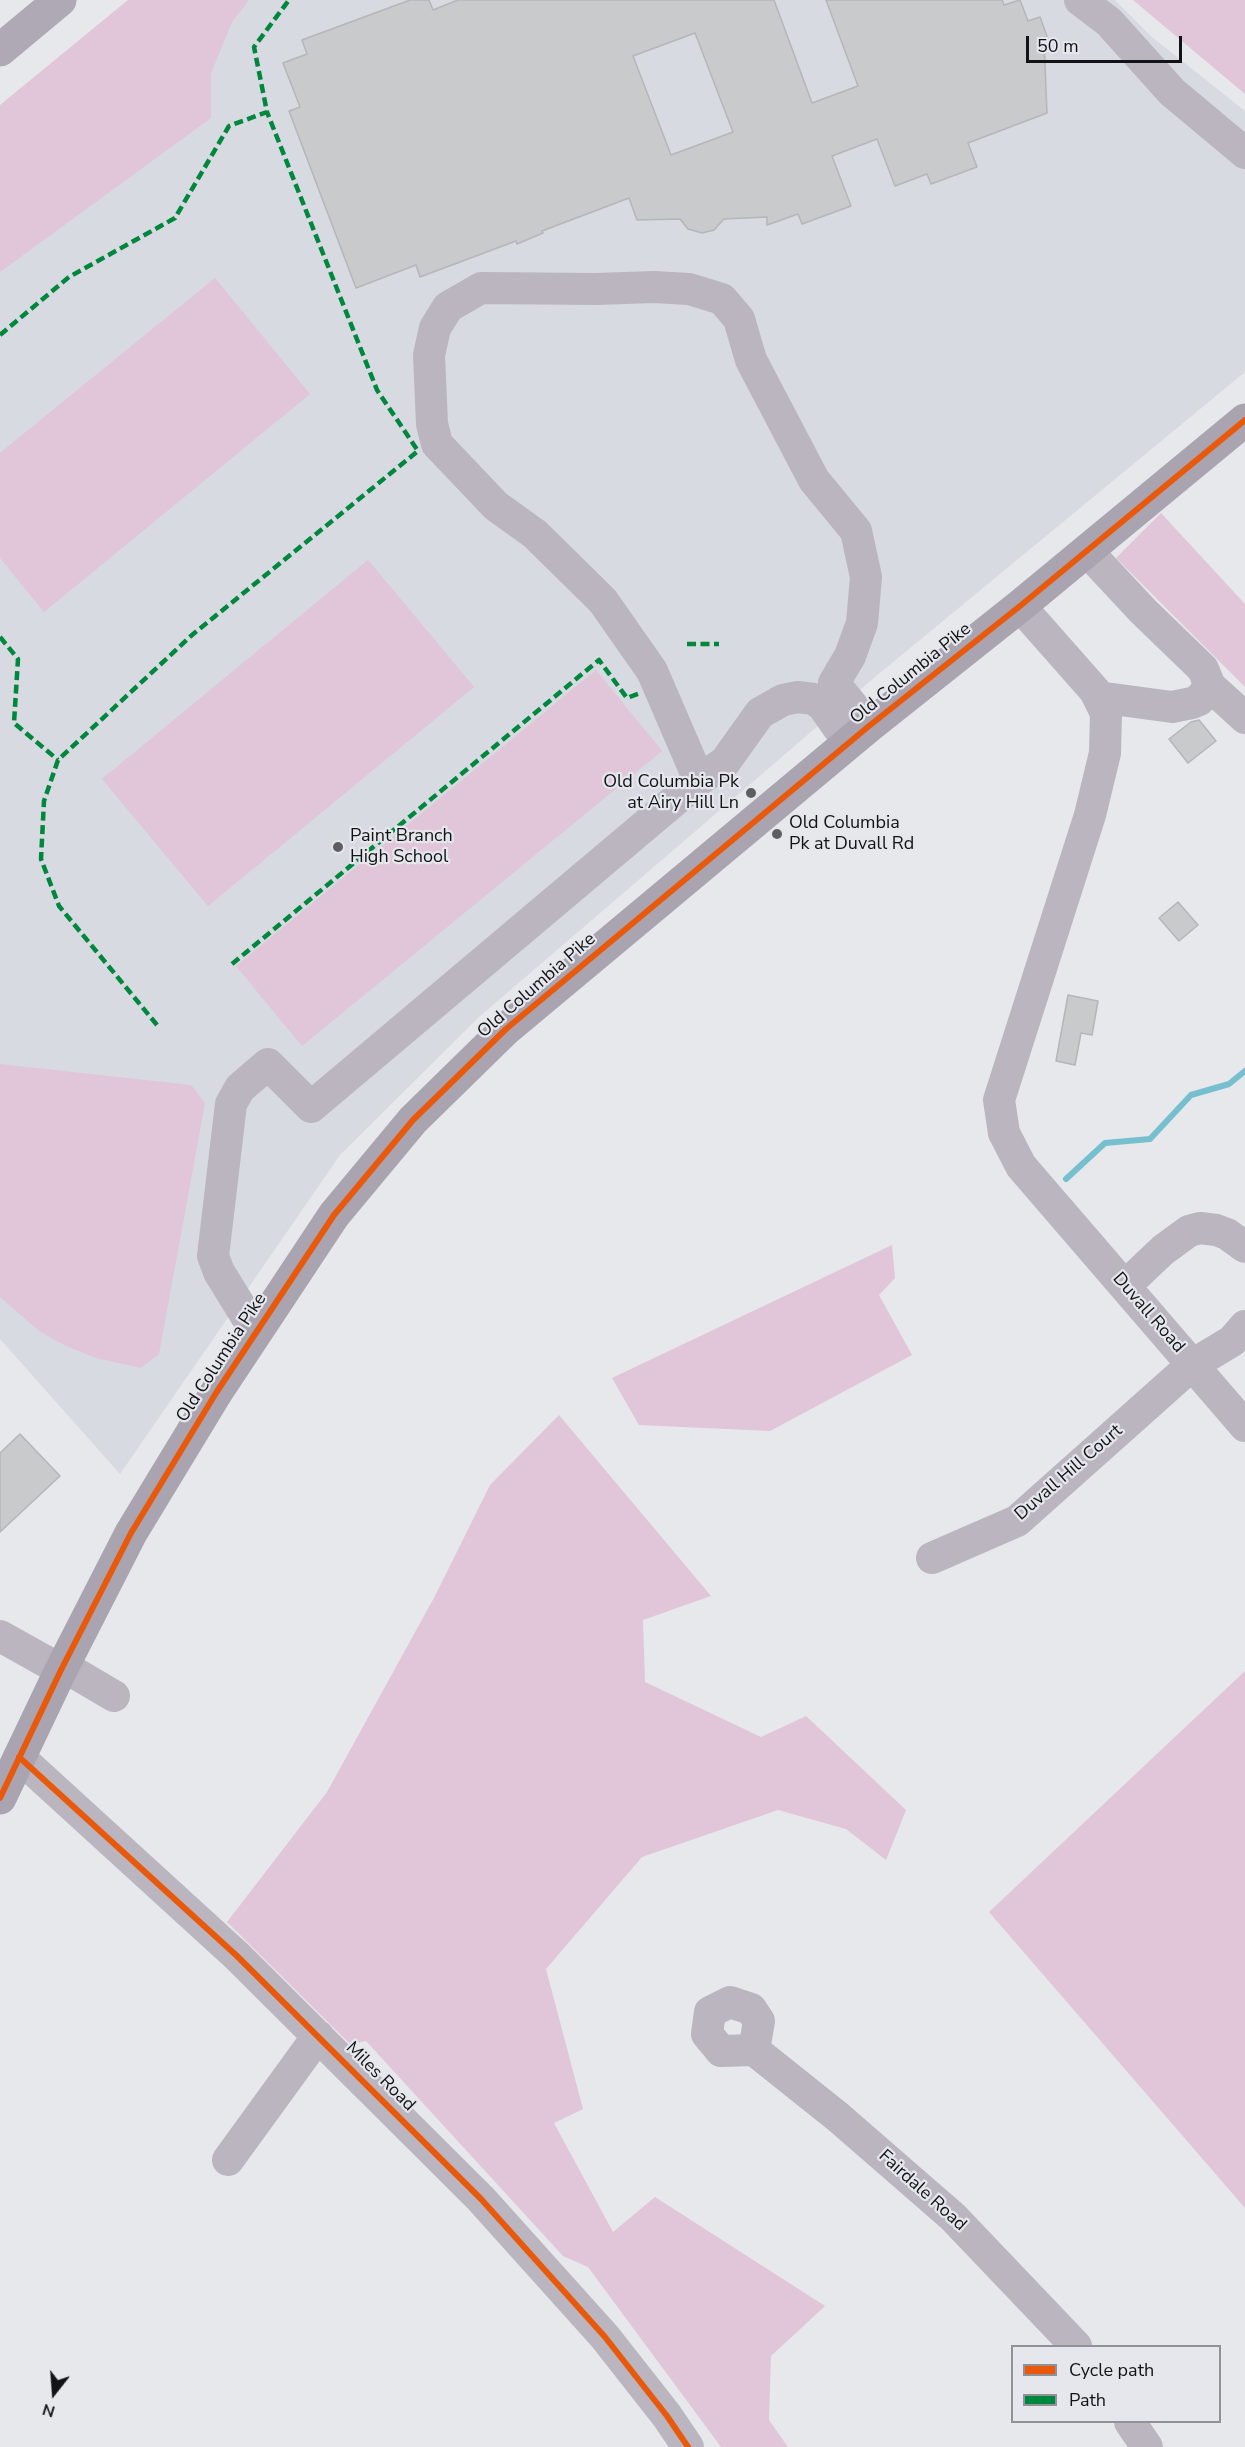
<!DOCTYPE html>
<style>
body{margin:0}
#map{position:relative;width:1245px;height:2447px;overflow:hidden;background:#e6e8eb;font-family:"Nunito Sans",sans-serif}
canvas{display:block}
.legend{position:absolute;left:1011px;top:2345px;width:210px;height:78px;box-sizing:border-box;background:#e5e7ec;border:2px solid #919296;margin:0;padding:8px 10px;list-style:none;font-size:18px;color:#121315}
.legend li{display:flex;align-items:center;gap:12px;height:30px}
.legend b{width:30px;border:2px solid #919296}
.north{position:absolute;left:24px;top:2363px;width:60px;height:60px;-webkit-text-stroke:4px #e5e7ec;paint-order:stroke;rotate:197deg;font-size:16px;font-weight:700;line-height:24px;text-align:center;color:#121315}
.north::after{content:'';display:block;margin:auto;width:21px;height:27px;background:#121315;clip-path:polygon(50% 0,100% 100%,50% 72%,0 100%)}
.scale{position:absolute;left:1026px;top:36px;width:156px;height:27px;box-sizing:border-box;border:3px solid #121315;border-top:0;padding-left:8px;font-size:18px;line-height:21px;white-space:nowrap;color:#121315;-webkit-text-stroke:4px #e5e7ec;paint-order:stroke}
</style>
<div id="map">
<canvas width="1245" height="2447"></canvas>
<ul class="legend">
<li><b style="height:8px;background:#e8590c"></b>Cycle path</li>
<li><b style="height:8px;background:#00873e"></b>Path</li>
</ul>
<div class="north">N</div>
<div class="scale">50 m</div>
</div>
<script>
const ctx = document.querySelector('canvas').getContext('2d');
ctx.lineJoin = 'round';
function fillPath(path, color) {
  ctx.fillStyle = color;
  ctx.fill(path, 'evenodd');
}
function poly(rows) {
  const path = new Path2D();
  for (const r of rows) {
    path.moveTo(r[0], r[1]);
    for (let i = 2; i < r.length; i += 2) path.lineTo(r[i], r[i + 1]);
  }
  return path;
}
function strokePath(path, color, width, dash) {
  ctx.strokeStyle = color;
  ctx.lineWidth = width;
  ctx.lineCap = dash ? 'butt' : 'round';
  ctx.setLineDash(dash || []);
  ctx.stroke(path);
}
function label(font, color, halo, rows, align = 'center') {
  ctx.font = font + ' "Nunito Sans",sans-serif';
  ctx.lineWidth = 4.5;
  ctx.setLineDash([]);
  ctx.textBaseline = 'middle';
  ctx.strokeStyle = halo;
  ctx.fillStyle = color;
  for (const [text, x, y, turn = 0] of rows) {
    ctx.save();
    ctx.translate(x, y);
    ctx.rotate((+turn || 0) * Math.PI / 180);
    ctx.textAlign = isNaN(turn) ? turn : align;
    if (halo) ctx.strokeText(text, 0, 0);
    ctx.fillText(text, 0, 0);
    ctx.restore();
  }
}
fillPath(poly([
 [177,0,1115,0,1152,37,1245,111,1245,372,875,677,479,1017,340,1155,120,1474,0,1339,0,147]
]), '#d7dae1');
fillPath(poly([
 [128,0,249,0,232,22,211,73,211,118,0,272,0,105],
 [1133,0,1245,0,1245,94],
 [215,278,310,394,44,612,0,558,0,453],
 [1161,513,1245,604,1245,687,1116,558],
 [368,560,474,687,208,906,102,779],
 [596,670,662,751,302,1046,236,966],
 [0,1064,191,1085,205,1103,159,1354,141,1368,96,1358,66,1346,39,1331,0,1297],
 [892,1245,895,1278,879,1295,912,1355,770,1431,639,1425,612,1378],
 [559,1415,711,1596,643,1620,645,1682,761,1737,806,1716,906,1810,886,1860,846,1829,778,1810,642,1857,546,1969,583,2109,554,2123,613,2232,655,2197,825,2306,771,2356,769,2420,788,2447,721,2447,588,2267,563,2256,366,2041,350,2044,227,1922,327,1792,435,1596,490,1485],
 [1245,1671,1245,2208,989,1912]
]), '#e1c5d9');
strokePath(poly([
 [1066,1179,1105,1143,1150,1139,1191,1095,1229,1084,1245,1071]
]), '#76bfcf', 6);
const building = poly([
 [410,0,429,0,433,10,458,0,774,0,812,103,858,86,826,0,1002,0,1004,5,1020,0,1028,21,1040,17,1048,39,1044,40,1047,113,968,143,977,167,931,184,927,174,895,186,877,139,832,156,851,206,802,224,798,214,767,225,767,217,724,219,714,230,702,233,688,229,680,219,637,220,629,198,542,231,543,233,517,244,516,241,420,277,416,265,356,288,289,111,300,107,283,63,307,54,302,40,410,0],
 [695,33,733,132,671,155,633,56,695,33],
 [1199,720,1216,741,1188,763,1169,739,1191,722,1199,720],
 [1178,902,1198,925,1179,941,1159,918,1178,902],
 [1068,995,1098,1001,1092,1035,1081,1033,1075,1065,1056,1061,1068,995],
 [20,1434,60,1476,0,1532,0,1453,20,1434]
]);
fillPath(building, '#c8cacc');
strokePath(building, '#b4b6b8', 1.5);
strokePath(poly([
 [1080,0,1109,22,1172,92,1245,153],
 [1087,551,1143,611,1203,669,1210,686,1199,700,1192,703,1172,707,1098,697],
 [1020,606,1095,691,1106,713,1105,753,1090,815,999,1100,1004,1133,1021,1166,1245,1426],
 [1210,686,1245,718],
 [699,780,652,671,603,601,535,534,496,506,437,444,432,424,429,355,435,328,448,307,481,288,596,289,654,287,689,289,722,299,739,319,751,360,814,480,856,531,866,577,862,623,850,656,834,683,869,726],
 [1125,1286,1163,1250,1189,1231,1200,1228,1216,1230,1227,1234,1245,1247],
 [256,1332,219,1272,213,1256,231,1104,240,1088,268,1064,311,1107,699,780,725,762,760,713,783,700,798,697,814,699,823,706,849,743],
 [932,1558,1017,1521,1192,1365,1232,1341,1245,1326],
 [0,1636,61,1670],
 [63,1666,114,1696],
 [19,1757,237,1956,481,2199,605,2337,667,2416,688,2447],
 [754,2050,759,2021,751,2009,730,2002,710,2012,707,2034,721,2051,754,2050,838,2117,953,2217,1076,2346],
 [228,2160,318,2036],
 [1130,2422,1147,2447]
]), '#bab5bf', 32);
strokePath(poly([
 [0,1798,61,1670,131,1533,216,1393,334,1215,413,1120,506,1029,869,726,1020,606,1245,420]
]), '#aaa4b0', 33);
strokePath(poly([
 [0,50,60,0]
]), '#afa9b5', 33);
strokePath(poly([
 [0,335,69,277,175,218,229,126,267,112,254,47,289,0],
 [0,637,18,659,14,723,58,760],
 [687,644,719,644],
 [232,964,599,660,627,698,640,693],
 [157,1025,59,906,41,859,44,801,58,760,192,635,418,451,377,390,267,112]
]), '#00873e', 4.5, [9, 4.5]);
strokePath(poly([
 [19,1757,237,1956,481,2199,605,2337,667,2416,688,2447],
 [0,1798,61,1670,131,1533,216,1393,334,1215,413,1120,506,1029,869,726,1020,606,1245,420]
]), '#e8590c', 6);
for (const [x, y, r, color] of [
 [751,793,6,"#5c5e60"],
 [777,834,6,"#5c5e60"],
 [338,847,6,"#5c5e60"]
]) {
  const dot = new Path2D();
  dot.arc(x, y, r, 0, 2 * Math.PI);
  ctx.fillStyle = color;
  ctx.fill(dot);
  strokePath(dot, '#e5e7ec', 2);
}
label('18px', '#121315', '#e5e7ec', [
 ["Old Columbia Pike",911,674,-39],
 ["Old Columbia Pike",537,986,-41],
 ["Duvall Road",1148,1313,49],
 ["Old Columbia Pike",222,1358,-57],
 ["Duvall Hill Court",1069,1473,-41],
 ["Miles Road",380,2077,45],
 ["Fairdale Road",922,2191,42]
]);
label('18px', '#121315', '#e5e7ec', [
 ["Old Columbia Pk",739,783,"right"],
 ["at Airy Hill Ln",739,804,"right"],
 ["Old Columbia",789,824],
 ["Pk at Duvall Rd",789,845],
 ["Paint Branch",350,837],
 ["High School",350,858]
], 'left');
</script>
